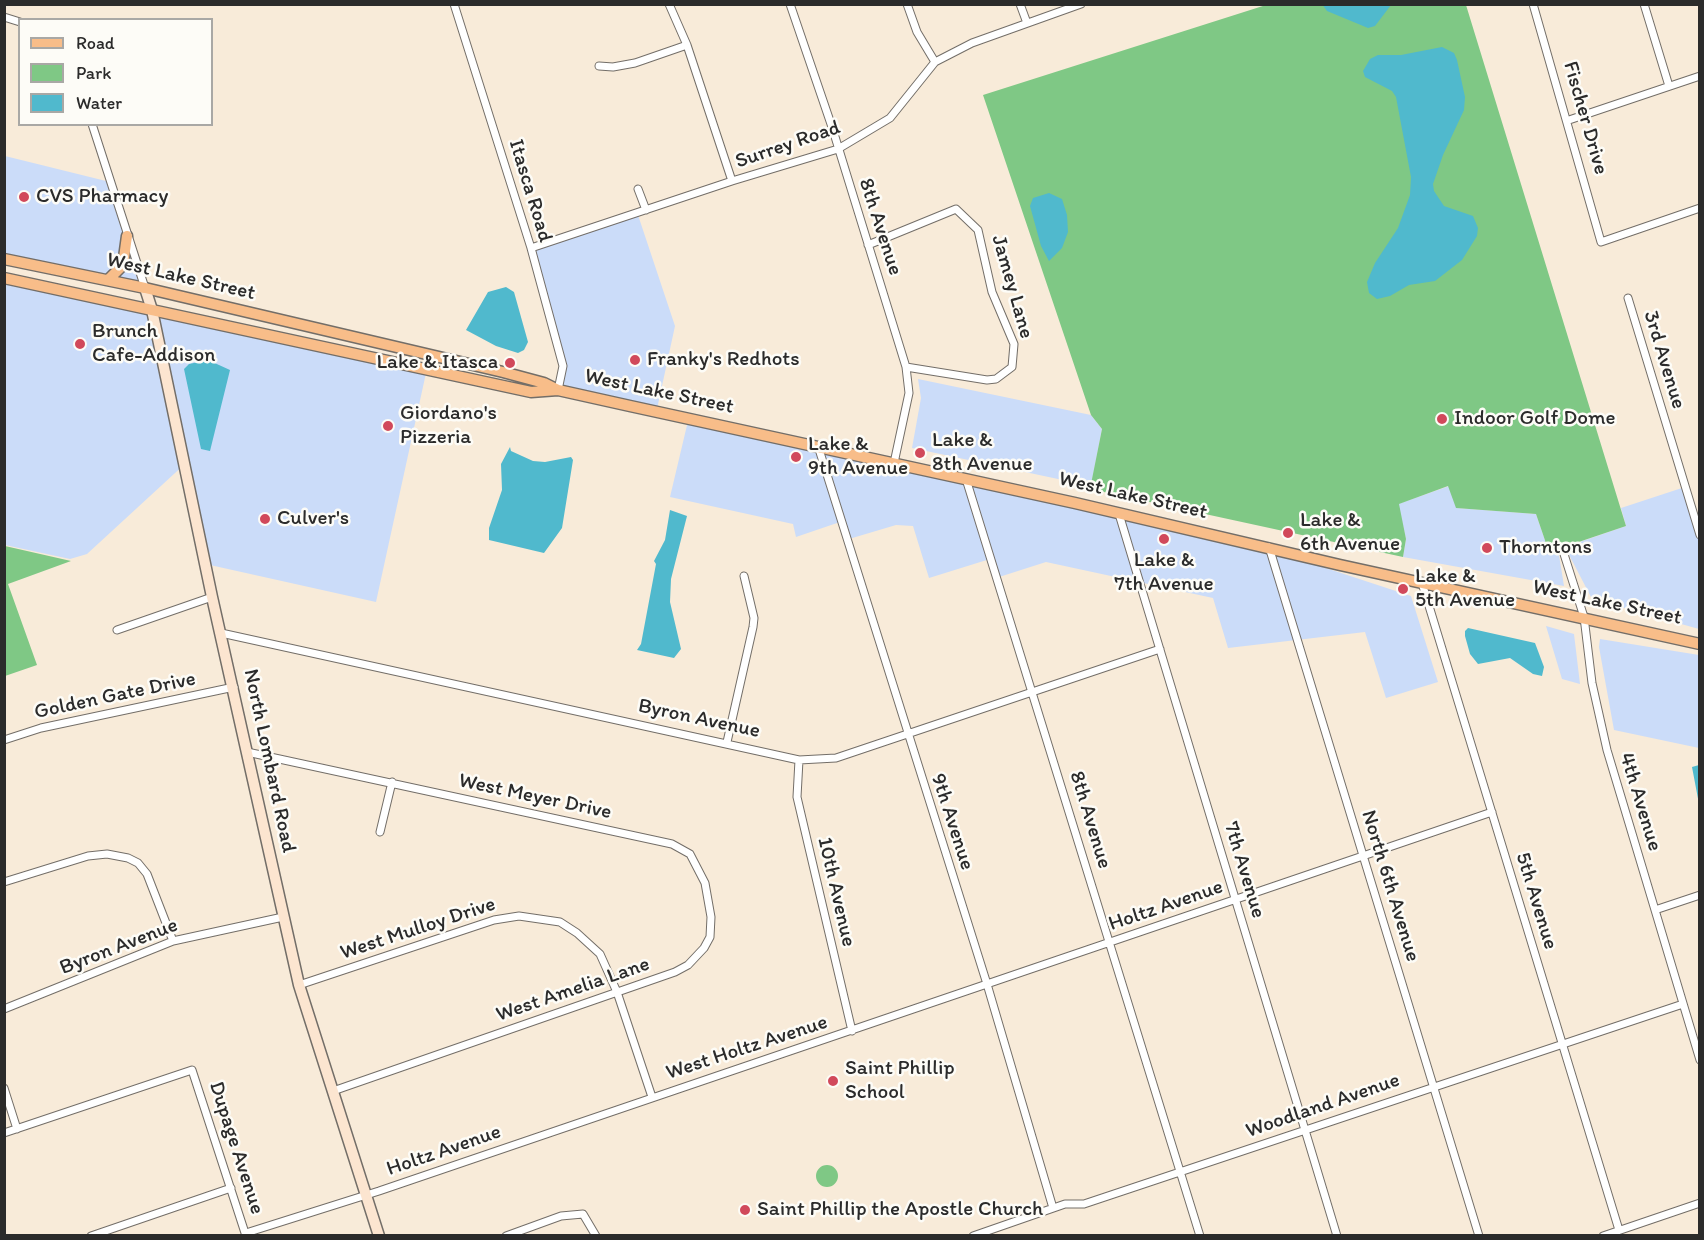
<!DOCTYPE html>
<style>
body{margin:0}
#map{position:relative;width:1704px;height:1240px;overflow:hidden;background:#f8ebd9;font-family:Itim,sans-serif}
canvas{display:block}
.frame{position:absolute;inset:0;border:6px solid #2b2b2b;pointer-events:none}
.legend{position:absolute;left:18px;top:18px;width:195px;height:108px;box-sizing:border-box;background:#fdfcf7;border:2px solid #a9a8a5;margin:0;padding:8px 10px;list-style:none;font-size:18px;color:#2b2b2b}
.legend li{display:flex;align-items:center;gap:12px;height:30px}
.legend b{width:30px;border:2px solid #a9a8a5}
</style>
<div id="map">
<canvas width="1704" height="1240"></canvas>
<div class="frame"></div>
<ul class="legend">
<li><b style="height:8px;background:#f8bd89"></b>Road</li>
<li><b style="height:16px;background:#7fc885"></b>Park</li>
<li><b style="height:16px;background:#50b9cd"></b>Water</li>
</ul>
</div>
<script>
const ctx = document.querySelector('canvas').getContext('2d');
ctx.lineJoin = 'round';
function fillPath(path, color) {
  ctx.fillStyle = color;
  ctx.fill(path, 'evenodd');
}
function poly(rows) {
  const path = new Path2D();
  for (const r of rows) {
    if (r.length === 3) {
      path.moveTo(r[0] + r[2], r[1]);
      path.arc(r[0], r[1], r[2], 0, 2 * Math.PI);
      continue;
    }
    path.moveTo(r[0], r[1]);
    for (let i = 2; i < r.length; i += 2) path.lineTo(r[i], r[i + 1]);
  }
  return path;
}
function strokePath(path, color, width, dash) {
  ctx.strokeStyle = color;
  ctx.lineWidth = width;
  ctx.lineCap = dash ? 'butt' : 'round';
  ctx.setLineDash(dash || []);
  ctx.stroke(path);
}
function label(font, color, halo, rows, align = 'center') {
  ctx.font = font + ' Itim,sans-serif';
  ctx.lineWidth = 5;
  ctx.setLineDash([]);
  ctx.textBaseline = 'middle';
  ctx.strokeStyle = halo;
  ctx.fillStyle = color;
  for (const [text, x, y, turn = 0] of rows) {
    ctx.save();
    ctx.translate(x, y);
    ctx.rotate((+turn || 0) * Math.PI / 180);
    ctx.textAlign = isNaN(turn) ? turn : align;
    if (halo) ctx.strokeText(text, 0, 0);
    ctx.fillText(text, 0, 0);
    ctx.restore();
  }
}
fillPath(poly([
 [5,156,106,181,140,285,5,255],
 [638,215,675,326,657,409,560,388,565,366,533,249],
 [5,280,426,373,376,602,210,565,187,462,87,554,70,559,5,545],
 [918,379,1091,415,1102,429,1091,486,912,448,921,398],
 [688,421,816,448,840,522,796,537,793,524,670,497],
 [821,449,1268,549,1411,596,1438,682,1386,698,1365,632,1228,648,1213,598,1046,562,996,578,990,559,929,578,913,526,896,525,849,539],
 [1449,486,1457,508,1536,514,1549,552,1558,549,1564,586,1403,557,1406,539,1398,504],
 [1688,486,1699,522,1699,629,1592,599,1565,547,1626,526,1621,508],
 [1546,626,1574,634,1580,684,1562,679],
 [1600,639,1699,655,1699,748,1614,730,1599,647]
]), '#cbdcf9');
fillPath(poly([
 [1266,5,1466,5,1626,526,1549,552,1536,514,1456,508,1448,486,1399,504,1406,539,1403,557,1090,489,1102,429,1091,415,983,95],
 [5,546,71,561,8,584,37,665,5,676],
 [827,1176,11]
]), '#7fc885');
fillPath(poly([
 [1322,4,1391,4,1391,5,1375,26,1368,28,1327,11],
 [1442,47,1454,53,1457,60,1465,97,1464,110,1443,155,1433,184,1434,191,1444,206,1473,216,1478,228,1477,236,1462,260,1435,281,1409,285,1390,296,1377,299,1369,293,1367,282,1375,263,1398,228,1410,195,1411,177,1396,97,1392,91,1365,77,1363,71,1370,59,1378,55,1401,55],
 [1049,193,1062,199,1067,215,1068,232,1062,248,1049,261,1041,246,1030,206,1033,198],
 [506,287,514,292,528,342,524,350,518,353,496,346,466,330,488,292],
 [208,360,230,370,210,451,201,449,184,369,189,364],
 [510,447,511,451,533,461,545,462,571,457,573,460,562,528,544,553,489,540,489,528,502,490,501,464],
 [670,510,687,516,671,579,670,602,681,649,674,658,637,650,641,644,656,564,654,561,665,540],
 [1468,628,1535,643,1544,667,1542,676,1533,674,1510,658,1478,664,1470,654,1465,636,1465,631],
 [1699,765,1700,765,1699,804,1692,767]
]), '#50b9cd');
const street = poly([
 [454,4,531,248,563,366,558,390],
 [669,4,687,45,732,181],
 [790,4,832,127,906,367,909,393,894,463],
 [907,4,917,32,935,62],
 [1020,4,1027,23],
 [1533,4,1601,242,1700,208],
 [1644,4,1669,86],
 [4,17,20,22],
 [599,66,613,67,635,63,687,45],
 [1569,120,1700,76],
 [92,124,145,288],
 [638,189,646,210],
 [868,245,956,209,978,230,992,292,1014,344,1012,367,996,379,987,380,906,367],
 [531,248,732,181,838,149,890,118,935,62,972,43,1081,4],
 [1628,298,1700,535],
 [818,446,987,984,1053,1208],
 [966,479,1200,1236],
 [1119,514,1337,1236],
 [1269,547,1479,1236],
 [1563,551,1584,617,1592,683,1607,750,1700,1060],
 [1422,583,1619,1230],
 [117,630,212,597],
 [221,633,799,760,836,758,1160,649],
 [4,740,41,728,234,687],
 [727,742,753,627,754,618,744,576],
 [247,752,672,844,690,854,705,883,711,917,710,937,704,948,688,965,675,972,333,1091],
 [799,760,797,797,852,1031],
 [380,832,392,782],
 [4,882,88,856,107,854,128,858,138,863,147,874,173,941],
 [1655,910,1700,895],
 [299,985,494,920,519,916,560,922,577,933,600,954,617,992,652,1097],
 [4,1009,173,941,283,917],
 [4,1088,17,1129],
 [4,1133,192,1070,246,1236],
 [246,1233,379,1191,1492,812],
 [91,1236,231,1188],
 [506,1236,561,1216,583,1214,596,1236],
 [973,1236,1065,1204,1084,1204,1683,1004],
 [1603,1236,1700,1203]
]);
const secondary = poly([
 [145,288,152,310,212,597,299,985,379,1236]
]);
const primary = poly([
 [4,259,145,288,503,372,544,383,558,390,630,406,1075,503,1340,565,1700,644],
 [4,278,531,392,558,390],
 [108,280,123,265,127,236]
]);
strokePath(street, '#736e68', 9);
strokePath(secondary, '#736e68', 13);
strokePath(primary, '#736e68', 13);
strokePath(street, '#fff', 7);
strokePath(secondary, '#fce5d0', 10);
strokePath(primary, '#f8bd89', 10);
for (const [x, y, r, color] of [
 [24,197,6,"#d1495b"],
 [80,344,6,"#d1495b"],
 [635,360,6,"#d1495b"],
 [510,363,6,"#d1495b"],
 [1442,419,6,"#d1495b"],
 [388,426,6,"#d1495b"],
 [920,453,6,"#d1495b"],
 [796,457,6,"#d1495b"],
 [265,519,6,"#d1495b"],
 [1288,533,6,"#d1495b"],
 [1164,539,6,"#d1495b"],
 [1487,548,6,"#d1495b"],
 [1403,589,6,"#d1495b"],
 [833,1081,6,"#d1495b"],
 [745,1210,6,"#d1495b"]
]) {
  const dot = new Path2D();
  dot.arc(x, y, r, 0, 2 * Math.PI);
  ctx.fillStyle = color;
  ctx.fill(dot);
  strokePath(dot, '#fdfcf7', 2);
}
label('21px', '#2b2b2b', '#fdfcf7', [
 ["Fischer Drive",1585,118,74],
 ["Surrey Road",788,145,-19],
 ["Itasca Road",530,191,73],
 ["8th Avenue",880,227,72],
 ["West Lake Street",181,277,13],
 ["Jamey Lane",1012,287,74],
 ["3rd Avenue",1664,360,73],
 ["West Lake Street",659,392,12],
 ["West Lake Street",1133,496,13],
 ["West Lake Street",1607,603,12],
 ["Golden Gate Drive",115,696,-12],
 ["Byron Avenue",699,719,12],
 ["North Lombard Road",269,761,78],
 ["West Meyer Drive",535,797,12],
 ["4th Avenue",1640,802,73],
 ["8th Avenue",1090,820,73],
 ["9th Avenue",952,822,72],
 ["7th Avenue",1244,870,73],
 ["North 6th Avenue",1390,886,73],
 ["10th Avenue",836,892,77],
 ["5th Avenue",1536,901,73],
 ["Holtz Avenue",1166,906,-19],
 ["West Mulloy Drive",418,929,-18],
 ["Byron Avenue",119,947,-21],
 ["West Amelia Lane",573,990,-19],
 ["West Holtz Avenue",747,1048,-18],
 ["Woodland Avenue",1323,1106,-19],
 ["Dupage Avenue",236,1148,72],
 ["Holtz Avenue",444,1151,-19]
]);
label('21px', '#2b2b2b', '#fdfcf7', [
 ["CVS Pharmacy",36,197],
 ["Brunch",92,332],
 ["Cafe-Addison",92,356],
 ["Franky's Redhots",647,360],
 ["Lake & Itasca",498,363,"right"],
 ["Giordano's",400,414],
 ["Pizzeria",400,438],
 ["Indoor Golf Dome",1454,419],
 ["Lake &",932,441],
 ["8th Avenue",932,465],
 ["Lake &",808,445],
 ["9th Avenue",808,469],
 ["Culver's",277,519],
 ["Lake &",1300,521],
 ["6th Avenue",1300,545],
 ["Thorntons",1499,548],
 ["Lake &",1164,561,"center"],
 ["7th Avenue",1164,585,"center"],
 ["Lake &",1415,577],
 ["5th Avenue",1415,601],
 ["Saint Phillip",845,1069],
 ["School",845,1093],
 ["Saint Phillip the Apostle Church",757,1210]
], 'left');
</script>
